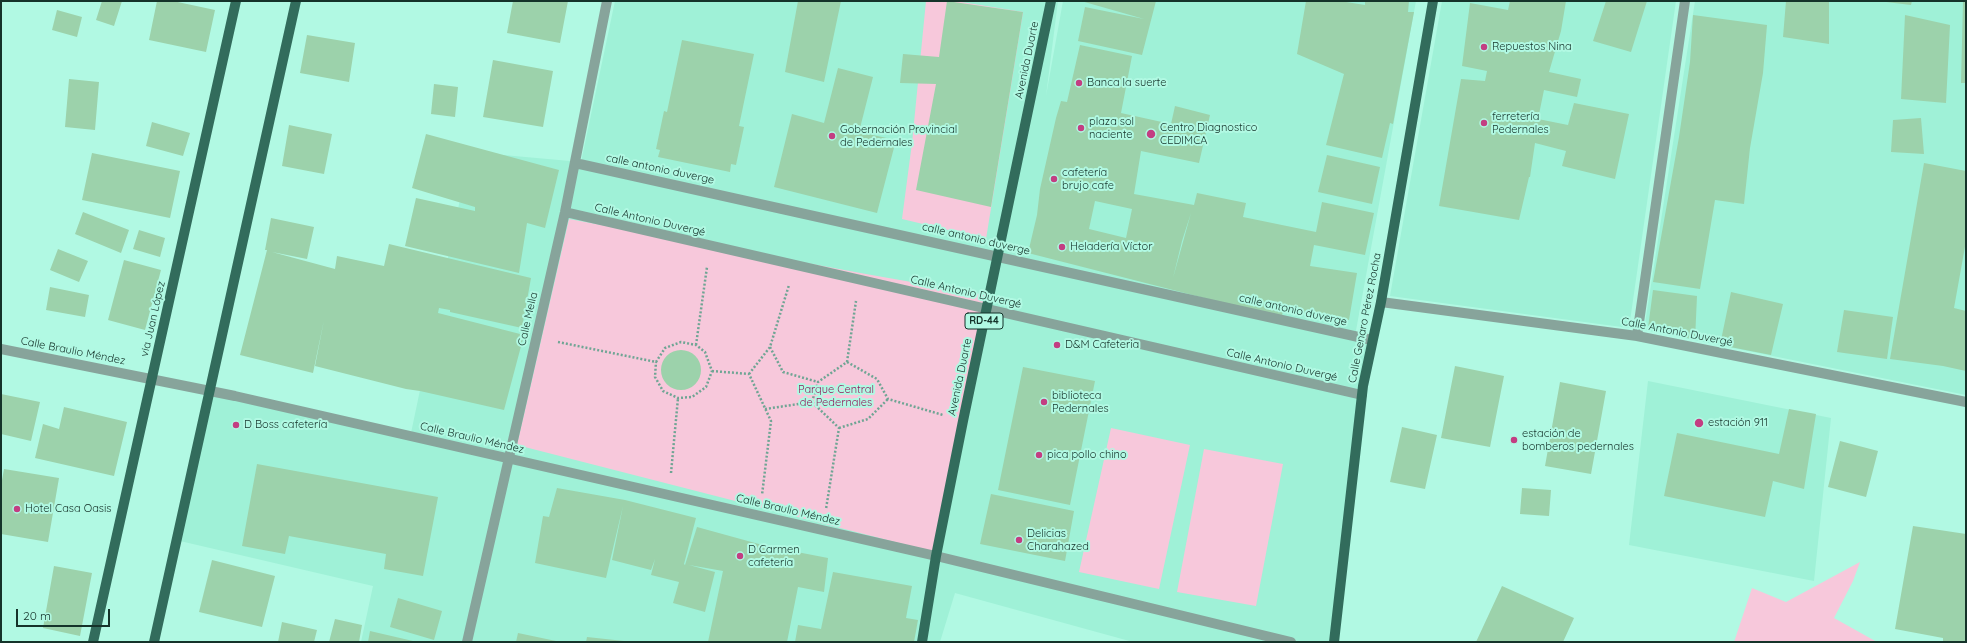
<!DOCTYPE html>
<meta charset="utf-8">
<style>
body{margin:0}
#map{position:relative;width:1967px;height:643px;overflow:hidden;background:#b1f9e3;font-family:Quicksand,sans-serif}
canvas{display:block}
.frame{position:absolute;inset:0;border:2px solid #15332a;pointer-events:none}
.scale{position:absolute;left:16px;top:609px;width:94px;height:18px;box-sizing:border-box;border:2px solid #15332a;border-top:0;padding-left:5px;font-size:12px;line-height:14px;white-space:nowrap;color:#15332a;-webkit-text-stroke:3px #b1f9e3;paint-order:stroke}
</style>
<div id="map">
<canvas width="1967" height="643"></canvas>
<div class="frame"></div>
<div class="scale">20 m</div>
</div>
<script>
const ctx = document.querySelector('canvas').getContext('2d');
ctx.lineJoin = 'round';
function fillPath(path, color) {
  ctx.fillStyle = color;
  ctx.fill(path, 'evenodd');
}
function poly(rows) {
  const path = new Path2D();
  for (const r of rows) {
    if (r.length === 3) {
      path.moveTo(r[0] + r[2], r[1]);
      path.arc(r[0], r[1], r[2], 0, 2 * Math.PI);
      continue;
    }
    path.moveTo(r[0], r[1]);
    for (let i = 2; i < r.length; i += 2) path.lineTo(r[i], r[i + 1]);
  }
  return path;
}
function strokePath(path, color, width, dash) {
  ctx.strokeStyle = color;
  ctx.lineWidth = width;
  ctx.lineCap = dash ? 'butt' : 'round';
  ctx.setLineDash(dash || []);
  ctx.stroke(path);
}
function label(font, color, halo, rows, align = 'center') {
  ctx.font = font + ' Quicksand,sans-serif';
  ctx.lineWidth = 4;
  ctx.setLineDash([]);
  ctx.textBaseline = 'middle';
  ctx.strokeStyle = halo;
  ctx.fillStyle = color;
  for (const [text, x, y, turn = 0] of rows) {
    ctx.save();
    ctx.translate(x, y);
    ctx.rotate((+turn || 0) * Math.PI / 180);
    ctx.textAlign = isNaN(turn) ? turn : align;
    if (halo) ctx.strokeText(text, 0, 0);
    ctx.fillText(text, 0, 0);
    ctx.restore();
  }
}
fillPath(poly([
 [615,1,1058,1,1046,96,1063,1,1416,1,1355,336,1372,340,1331,642,1133,642,955,593,940,642,361,642,373,586,180,541,211,389,411,433,470,152,581,162],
 [1442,1,1676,1,1629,328,1390,296],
 [1695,1,1966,1,1966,395,1644,330],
 [1648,381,1831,418,1814,581,1629,545]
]), '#9ff1d7');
fillPath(poly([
 [926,1,955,1,1023,12,986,239,902,219,912,143],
 [569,219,866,274,985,295,934,552,517,445],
 [1111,428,1190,445,1159,589,1079,572],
 [1204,449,1283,464,1256,606,1177,592],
 [1860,562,1853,581,1834,618,1877,642,1734,642,1752,588,1786,602]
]), '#f7c8db');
fillPath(poly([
 [102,1,122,1,114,26,96,20],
 [157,1,173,1,215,10,206,52,149,40],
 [513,1,568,1,560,43,507,33],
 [798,1,841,1,824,82,785,72],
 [947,1,1023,12,991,207,916,190,936,84,900,83,903,54,939,57],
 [1081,1,1156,1,1142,55,1078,41,1085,7,1144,19],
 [1306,1,1340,1,1365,5,1365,1,1409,1,1408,12,1414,12,1393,124,1390,123,1382,158,1326,145,1344,74,1297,54],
 [1510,1,1566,1,1561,31,1549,72,1581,79,1577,97,1544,90,1538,119,1568,125,1574,103,1629,114,1615,179,1562,166,1566,151,1535,143,1530,177,1529,177,1519,220,1439,206,1461,79,1485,81,1487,71,1462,66,1470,3,1508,10],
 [1606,1,1647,1,1631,52,1593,41],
 [1786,1,1829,1,1829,44,1783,37],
 [1878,1,1912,1,1911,5],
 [1963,1,1966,1,1966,83,1961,83],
 [57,10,82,17,77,37,52,30],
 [1693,15,1767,25,1763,73,1750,148,1744,204,1715,200,1700,289,1653,282,1679,137,1690,62],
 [1905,15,1950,25,1946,103,1901,99],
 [307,35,355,43,349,82,300,73],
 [682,40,754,54,739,126,744,127,736,165,731,164,730,172,658,157,660,150,656,149,664,111,667,112],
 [1080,45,1132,56,1121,113,1171,124,1175,106,1210,115,1199,163,1141,151,1134,194,1194,205,1197,193,1246,203,1243,217,1316,232,1322,202,1374,213,1365,255,1314,245,1310,266,1357,273,1349,320,1283,310,1282,316,1224,303,1028,253,1037,215,1040,189,1056,118,1061,101,1067,102],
 [1095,201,1132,209,1126,238,1089,229],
 [1191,213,1173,278,1182,241],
 [493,60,553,71,543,127,483,117],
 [838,68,873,77,859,132,896,140,877,213,774,187,792,114,824,123],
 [69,79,99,82,95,130,65,127],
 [434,84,458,87,455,117,431,114],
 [1921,118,1924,154,1891,152,1893,120],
 [152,122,190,133,183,156,146,146],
 [289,125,332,134,324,174,282,166],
 [426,134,559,170,545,228,527,223,519,273,405,246,416,198,475,211,475,207,412,188],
 [92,153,180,171,170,218,82,200],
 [1327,155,1380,167,1372,204,1318,192],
 [1924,163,1966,171,1966,241,1954,308,1966,311,1966,371,1943,366,1890,359],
 [83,212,129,230,121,253,75,234],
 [271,218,314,227,307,259,272,252,335,269,337,256,384,266,389,244,531,278,522,328,450,312,450,310,439,308,438,313,524,335,504,410,420,391,406,389,315,366,324,320,313,373,240,355,267,250,265,250],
 [139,230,165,238,160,257,133,249],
 [58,249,88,261,79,282,50,270],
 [124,260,161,270,145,330,108,320],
 [50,287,89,295,85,317,46,310],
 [1653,290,1697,296,1695,340,1648,328],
 [1731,292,1783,304,1771,355,1720,345],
 [1844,310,1893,317,1887,359,1837,352],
 [681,370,20],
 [1455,366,1504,376,1490,447,1441,438],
 [1023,367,1095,381,1070,505,998,490],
 [1560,382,1606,391,1591,474,1545,466],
 [1,394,40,402,31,441,1,434],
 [64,407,127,422,114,476,35,458,43,424,59,429],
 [1789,409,1816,414,1804,489,1773,481,1765,517,1664,496,1677,433,1779,454],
 [1402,427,1437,435,1425,489,1390,482],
 [1840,441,1878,451,1866,497,1828,487],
 [257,464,438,497,423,576,384,569,386,554,289,536,285,554,242,546],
 [4,469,59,478,48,542,1,534,1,486],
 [557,488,625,500,696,518,684,564,685,565,697,527,766,546,828,558,824,592,798,587,787,642,708,642,723,571,689,565,715,572,705,612,673,603,679,582,651,575,655,559,651,570,612,560,623,506,606,578,535,563,543,516,549,517],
 [1522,488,1551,490,1549,516,1520,514],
 [991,494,1074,511,1065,561,980,544],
 [1913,526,1966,534,1966,642,1943,642,1943,638,1895,629],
 [212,560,275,576,262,627,199,612],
 [54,566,92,573,80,636,43,628],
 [833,572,912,586,906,618,918,620,914,642,795,642,798,625,821,629],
 [1502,586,1574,618,1563,642,1476,642],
 [398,598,442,611,434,640,390,627],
 [335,619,362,625,359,642,329,642],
 [282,622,317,630,314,642,278,642],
 [370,631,413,641,413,642,368,642],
 [518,633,556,641,556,642,516,642],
 [587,637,624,641,624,642,586,642]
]), '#9cd2ab');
strokePath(poly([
 [558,342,656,362,665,348,681,342,696,345,705,352,712,371,706,387,692,397,678,398,663,391,655,377,656,362],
 [696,345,707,267],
 [770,347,783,372,818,382],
 [847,362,877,379,888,399,943,415],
 [712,371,749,374,771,421,762,495],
 [749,374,770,347,789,285],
 [812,402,818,382,847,362,856,301],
 [765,409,812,402,839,428,826,509],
 [839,428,868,419,888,399],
 [671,473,678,398]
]), '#6fa594', 2.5, [2, 2]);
strokePath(poly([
 [575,163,1372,340],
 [565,212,1362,395],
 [1381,302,1637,336,1966,402],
 [1637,336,1685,1],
 [1,349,235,396,936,556,1291,642],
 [467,642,565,212,607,1]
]), '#87a49b', 10);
strokePath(poly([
 [93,642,236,1],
 [154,642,296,1],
 [922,642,936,556,963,421,1051,1],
 [1334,642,1363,386,1381,302,1433,1]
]), '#326c5c', 10);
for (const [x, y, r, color] of [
 [1484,47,4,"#c33e82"],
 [1079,83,4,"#c33e82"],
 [1484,123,4,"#c33e82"],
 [1081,128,4,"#c33e82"],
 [1151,134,5,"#c33e82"],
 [832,136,4,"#c33e82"],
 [1054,179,4,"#c33e82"],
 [1062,247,4,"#c33e82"],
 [1057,345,4,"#c33e82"],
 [1044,402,4,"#c33e82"],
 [1699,423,5,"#c33e82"],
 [236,425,4,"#c33e82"],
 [1514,440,4,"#c33e82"],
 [1039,455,4,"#c33e82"],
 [17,509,4,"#c33e82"],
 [1019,540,4,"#c33e82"],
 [740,556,4,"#c33e82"]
]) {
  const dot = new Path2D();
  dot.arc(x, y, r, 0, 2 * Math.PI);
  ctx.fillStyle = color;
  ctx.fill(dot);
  strokePath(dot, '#b1f9e3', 1.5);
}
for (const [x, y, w] of [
 [984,321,38]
]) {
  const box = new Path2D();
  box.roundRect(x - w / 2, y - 8, w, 16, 3);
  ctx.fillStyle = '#b1f9e3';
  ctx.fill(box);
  strokePath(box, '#15332a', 1);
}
label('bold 10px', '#15332a', null, [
 ["RD-44",984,321]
]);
label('11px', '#15332a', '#b1f9e3', [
 ["Repuestos Nina",1492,47],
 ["Banca la suerte",1087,83],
 ["ferretería",1492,117],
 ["Pedernales",1492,130],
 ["plaza sol",1089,122],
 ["naciente",1089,135],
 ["Centro Diagnostico",1160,128],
 ["CEDIMCA",1160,141],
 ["Gobernación Provincial",840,130],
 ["de Pedernales",840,143],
 ["cafetería",1062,173],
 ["brujo cafe",1062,186],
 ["Heladería Víctor",1070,247],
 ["D&M Cafeteria",1065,345],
 ["biblioteca",1052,396],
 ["Pedernales",1052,409],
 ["estación 911",1708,423],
 ["D Boss cafetería",244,425],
 ["estación de",1522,434],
 ["bomberos pedernales",1522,447],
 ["pica pollo chino",1047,455],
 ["Hotel Casa Oasis",25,509],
 ["Delicias",1027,534],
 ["Charahazed",1027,547],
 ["D Carmen",748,550],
 ["cafetería",748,563]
], 'left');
label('11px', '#15332a', '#b1f9e3', [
 ["Avenida Duarte",1027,60,-78],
 ["calle antonio duverge",660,169,12],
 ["Calle Antonio Duvergé",650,220,13],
 ["calle antonio duverge",976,239,13],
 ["Calle Antonio Duvergé",966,292,13],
 ["calle antonio duverge",1293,310,13],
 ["Calle Genaro Pérez Rocha",1365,318,-79],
 ["via Juan López",153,319,-77],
 ["Calle Mella",528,319,-77],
 ["Calle Antonio Duvergé",1677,332,11],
 ["Calle Braulio Méndez",73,351,11],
 ["Calle Antonio Duvergé",1282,365,13],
 ["Avenida Duarte",960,377,-78],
 ["Calle Braulio Méndez",472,438,13],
 ["Calle Braulio Méndez",788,510,13]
]);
label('11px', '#901c5b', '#b1f9e3', [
 ["Parque Central",836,390],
 ["de Pedernales",836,403]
]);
</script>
